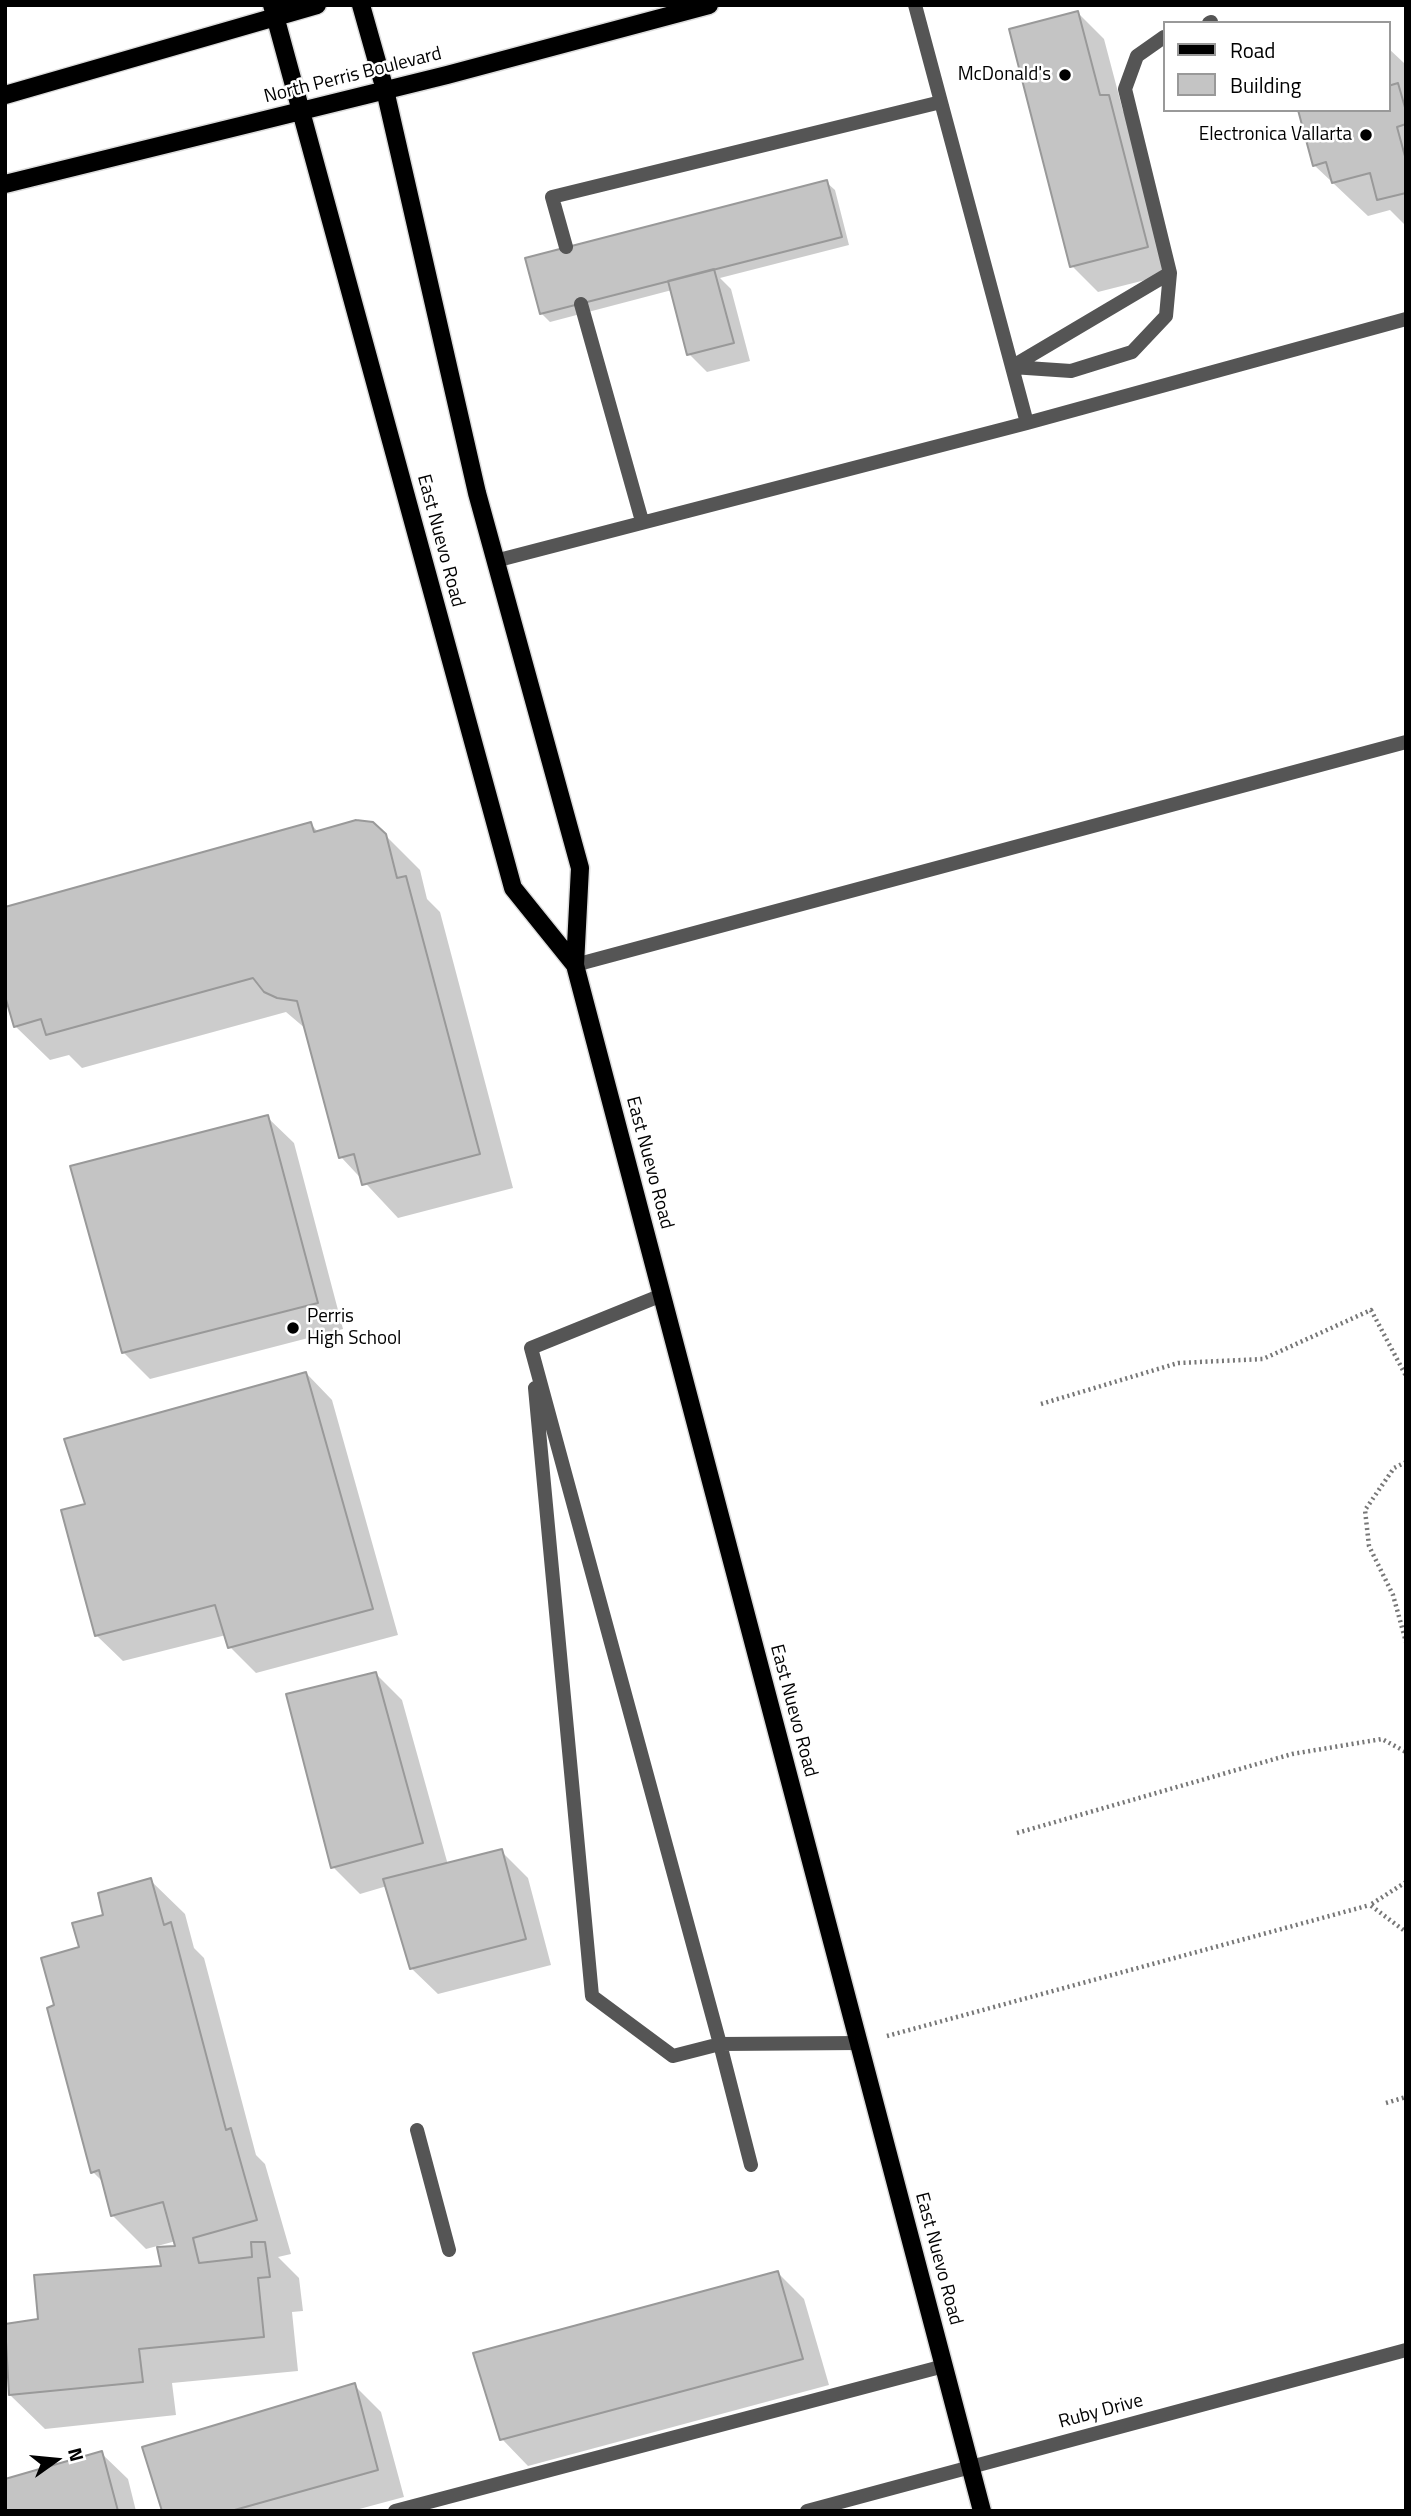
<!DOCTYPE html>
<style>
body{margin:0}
#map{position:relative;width:1411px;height:2516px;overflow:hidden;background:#fff;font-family:"Titillium Web",sans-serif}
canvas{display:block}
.frame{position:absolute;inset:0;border:7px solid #000;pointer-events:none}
.legend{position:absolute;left:1163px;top:21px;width:228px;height:91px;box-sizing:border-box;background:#fff;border:2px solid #999;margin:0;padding:9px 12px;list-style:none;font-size:21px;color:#000}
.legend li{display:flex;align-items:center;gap:14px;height:35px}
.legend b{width:35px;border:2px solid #999}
.north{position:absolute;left:21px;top:2425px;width:70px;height:70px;-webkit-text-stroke:5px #fff;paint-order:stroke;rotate:75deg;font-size:19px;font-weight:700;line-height:28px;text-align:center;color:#000}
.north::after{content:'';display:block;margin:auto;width:24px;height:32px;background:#000;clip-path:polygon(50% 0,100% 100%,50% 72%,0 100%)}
</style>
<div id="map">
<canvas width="1411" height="2516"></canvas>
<div class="frame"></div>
<ul class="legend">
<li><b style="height:9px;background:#000"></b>Road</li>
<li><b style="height:19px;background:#c4c4c4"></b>Building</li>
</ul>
<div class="north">N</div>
</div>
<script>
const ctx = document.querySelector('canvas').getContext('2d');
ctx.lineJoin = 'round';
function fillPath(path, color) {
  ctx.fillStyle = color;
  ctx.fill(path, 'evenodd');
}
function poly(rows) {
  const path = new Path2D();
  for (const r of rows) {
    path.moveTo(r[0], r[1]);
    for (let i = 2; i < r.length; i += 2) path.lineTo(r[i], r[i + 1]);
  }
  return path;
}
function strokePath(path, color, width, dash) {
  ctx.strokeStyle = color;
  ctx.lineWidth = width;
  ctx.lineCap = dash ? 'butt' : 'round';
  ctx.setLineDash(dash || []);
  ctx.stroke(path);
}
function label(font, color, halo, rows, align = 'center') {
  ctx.font = font + ' "Titillium Web",sans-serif';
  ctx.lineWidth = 5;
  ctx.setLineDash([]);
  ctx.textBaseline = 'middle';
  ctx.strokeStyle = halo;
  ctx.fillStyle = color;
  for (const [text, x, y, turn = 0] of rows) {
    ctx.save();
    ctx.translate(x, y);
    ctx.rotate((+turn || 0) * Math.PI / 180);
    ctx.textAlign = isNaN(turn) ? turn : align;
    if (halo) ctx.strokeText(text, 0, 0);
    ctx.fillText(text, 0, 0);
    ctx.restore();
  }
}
fillPath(poly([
 [1078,13,1104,39,1123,111,1135,124,1173,273,1098,292,1072,266],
 [1388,48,1404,63,1406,72,1406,226,1390,210,1368,216,1314,165,1388,110],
 [826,182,835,190,849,245,720,278,731,289,750,361,707,372,689,354,672,290,550,322,541,313],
 [311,824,318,832,385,835,420,870,427,899,440,912,513,1188,398,1218,341,1157,306,1029,286,1012,82,1068,69,1055,50,1060,15,1026],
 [267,1117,294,1143,343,1329,150,1379,123,1352],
 [306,1373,332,1400,398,1635,256,1673,230,1647,226,1635,123,1661,96,1635,87,1505],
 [376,1674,402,1700,448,1865,501,1851,528,1878,551,1965,438,1994,411,1968,387,1886,360,1894,333,1867],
 [150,1880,185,1914,194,1948,204,1958,256,2155,265,2164,291,2254,278,2257,299,2278,303,2311,292,2312,298,2371,172,2383,176,2415,45,2429,10,2395,5,2325,40,2321,163,2268,177,2248,176,2241,146,2249,112,2215,104,2183,93,2172,56,2006,81,1948,105,1916],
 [778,2273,804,2299,829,2385,528,2466,502,2439],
 [354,2385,381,2412,404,2497,352,2511,164,2511],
 [101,2453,128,2479,136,2511,5,2511]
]), '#0003');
const building = poly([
 [1078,11,1100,95,1109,95,1148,247,1070,267,1009,29,1078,11],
 [1398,83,1406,111,1406,124,1397,127,1406,160,1406,193,1377,200,1370,173,1332,183,1326,162,1313,166,1298,110,1388,110,1388,86,1398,83],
 [827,180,842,237,540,314,525,258,827,180],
 [714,269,734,343,687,355,668,281,714,269],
 [356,820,373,822,386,834,397,878,406,876,480,1154,362,1185,354,1154,339,1158,297,1001,277,998,264,992,253,978,46,1035,41,1019,14,1027,5,996,5,907,311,822,314,832,356,820],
 [268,1115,318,1303,122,1353,70,1166,268,1115],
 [306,1372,373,1609,228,1648,215,1605,95,1636,61,1510,85,1504,64,1439,306,1372],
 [376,1672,423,1843,331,1868,286,1694,376,1672],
 [502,1849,526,1939,410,1969,383,1879,502,1849],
 [151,1878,164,1925,171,1922,226,2130,231,2128,257,2220,193,2238,199,2263,252,2257,251,2242,265,2242,270,2277,258,2278,264,2337,139,2349,143,2382,9,2395,5,2324,38,2319,34,2275,161,2266,157,2247,175,2246,163,2202,111,2216,99,2170,91,2173,47,2008,54,2005,41,1958,79,1947,72,1923,103,1915,98,1893,151,1878],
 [778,2271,803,2359,500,2440,473,2353,778,2271],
 [355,2383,378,2470,231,2511,162,2511,142,2447,355,2383],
 [102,2451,118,2511,5,2511,5,2479,102,2451]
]);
fillPath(building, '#c4c4c4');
strokePath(building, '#999', 2);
const primary = poly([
 [272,5,513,888,575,965],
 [361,5,385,90,477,493,580,868,575,965,982,2511],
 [5,95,317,5],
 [5,184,447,75,709,5]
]);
strokePath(primary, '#dbdbdb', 21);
strokePath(poly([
 [1041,1404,1178,1363,1263,1359,1371,1310,1406,1376],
 [1406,1462,1394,1468,1365,1510,1369,1546,1393,1595,1406,1642],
 [1017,1833,1292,1754,1382,1739,1406,1752],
 [1406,1882,1370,1905,1406,1932],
 [887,2036,1370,1905],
 [1386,2103,1406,2097]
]), '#777', 4.5, [2, 3.5]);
strokePath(poly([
 [915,5,1027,423],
 [1209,23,1211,22],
 [566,247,552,197,941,102],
 [581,304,642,521],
 [1013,366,1170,273],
 [1012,367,1071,371,1132,352,1166,316,1170,273,1125,89,1137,56,1164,37],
 [495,561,1027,423,1406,319],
 [575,965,1406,742],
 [662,1295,531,1348,720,2044,859,2043],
 [535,1388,592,1996,673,2056,720,2044,751,2165],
 [417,2130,449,2250],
 [395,2511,944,2366]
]), '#555', 14);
strokePath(poly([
 [807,2511,1406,2350]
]), '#555', 14);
strokePath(primary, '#000', 18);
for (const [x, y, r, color] of [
 [1065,75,7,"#000"],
 [1366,135,7,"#000"],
 [293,1328,7,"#000"]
]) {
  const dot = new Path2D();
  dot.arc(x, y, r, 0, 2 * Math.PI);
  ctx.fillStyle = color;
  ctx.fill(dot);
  strokePath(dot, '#fff', 2.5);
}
label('19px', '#000', '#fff', [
 ["McDonald's",1051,75],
 ["Electronica Vallarta",1352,135],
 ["Perris",307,1317,"left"],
 ["High School",307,1339,"left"]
], 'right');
label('19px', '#000', '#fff', [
 ["North Perris Boulevard",353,76,-14],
 ["East Nuevo Road",440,541,75],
 ["East Nuevo Road",649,1163,75],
 ["East Nuevo Road",793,1711,75],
 ["East Nuevo Road",938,2259,75],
 ["Ruby Drive",1101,2412,-15]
]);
</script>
